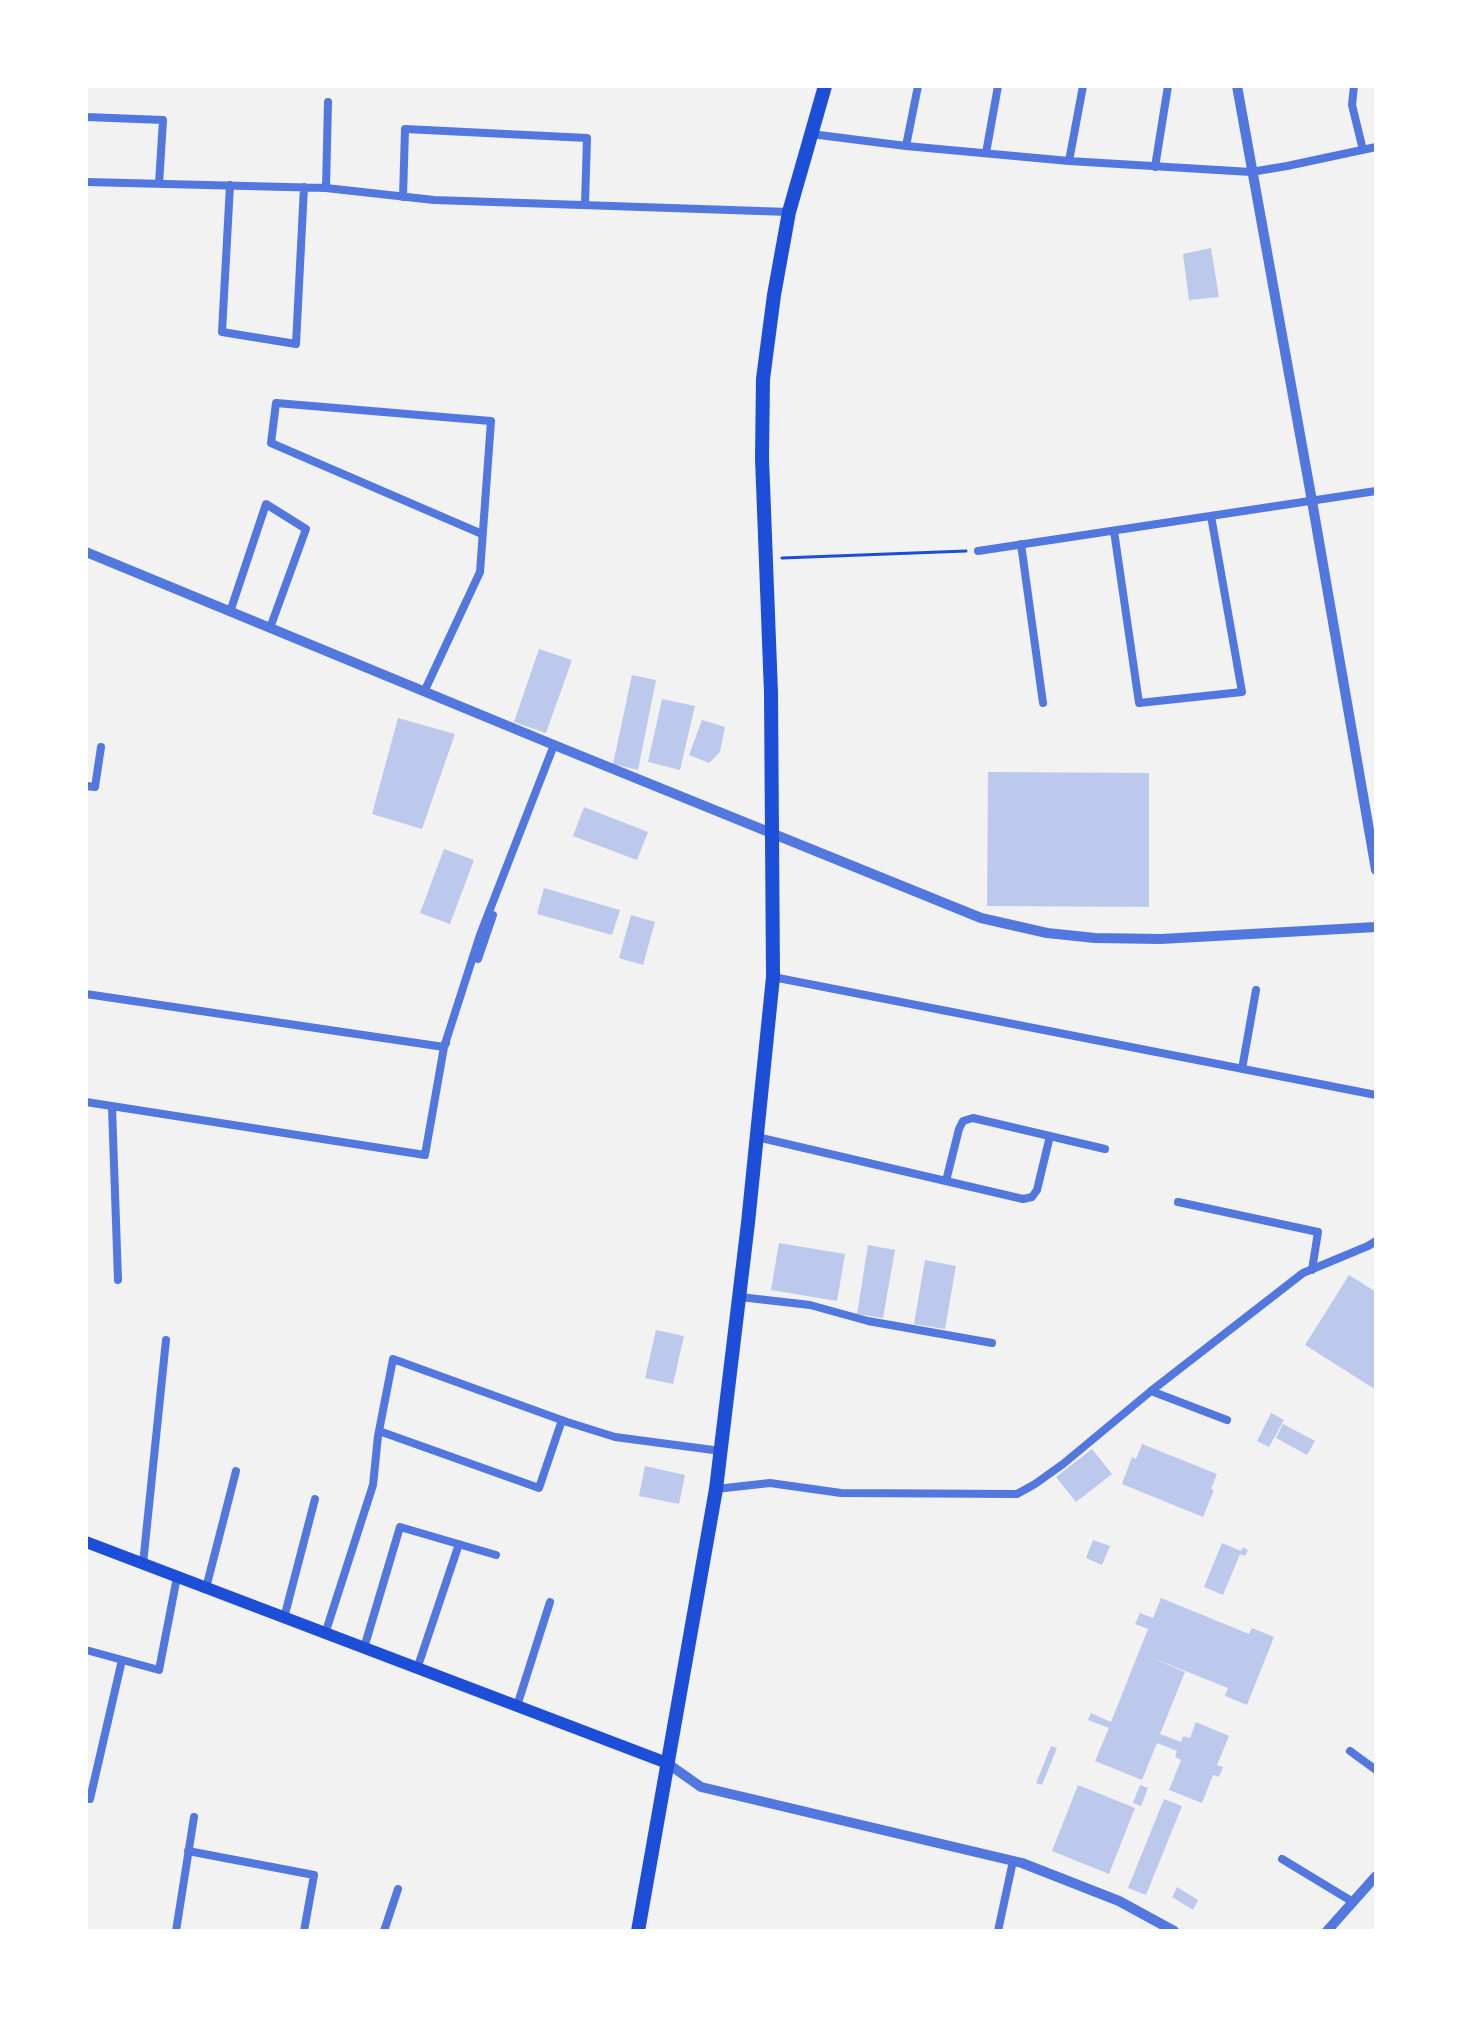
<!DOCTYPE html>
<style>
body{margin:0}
#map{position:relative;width:1462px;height:2017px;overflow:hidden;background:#f2f2f2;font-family:Ubuntu,sans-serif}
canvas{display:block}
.frame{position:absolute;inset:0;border:88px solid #fff;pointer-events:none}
</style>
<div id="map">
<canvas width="1462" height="2017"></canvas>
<div class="frame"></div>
</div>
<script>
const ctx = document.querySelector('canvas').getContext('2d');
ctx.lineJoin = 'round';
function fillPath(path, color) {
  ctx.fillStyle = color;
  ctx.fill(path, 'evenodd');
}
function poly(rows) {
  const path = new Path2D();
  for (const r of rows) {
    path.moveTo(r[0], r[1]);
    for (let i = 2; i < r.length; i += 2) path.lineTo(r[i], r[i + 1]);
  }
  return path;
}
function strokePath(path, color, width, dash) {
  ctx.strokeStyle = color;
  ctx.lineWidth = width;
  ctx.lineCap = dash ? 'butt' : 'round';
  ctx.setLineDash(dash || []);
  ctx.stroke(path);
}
fillPath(poly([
 [1211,248,1219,297,1189,300,1183,254],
 [539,649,572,660,546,733,514,722],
 [632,675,656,680,638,770,613,764],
 [662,699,695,706,680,770,648,762],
 [398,718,455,734,422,829,372,814],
 [702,720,725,727,720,752,709,763,689,755],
 [988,772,1149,773,1149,907,987,906],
 [584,807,648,832,637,860,573,836],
 [444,849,474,860,450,924,420,913],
 [544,888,620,910,612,935,537,914],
 [631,915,655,922,643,965,619,958],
 [779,1243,845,1254,837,1301,771,1290],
 [868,1245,895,1250,883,1318,857,1314],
 [925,1260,956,1266,945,1329,914,1324],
 [1349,1275,1376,1292,1376,1390,1305,1345],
 [656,1330,684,1336,673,1384,645,1378],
 [1271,1413,1284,1420,1269,1447,1257,1441],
 [1283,1424,1315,1441,1307,1455,1276,1438],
 [1142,1444,1217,1474,1211,1489,1214,1490,1203,1517,1122,1484,1132,1457,1136,1459],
 [1092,1449,1112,1474,1076,1502,1056,1477],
 [645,1466,685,1475,679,1504,639,1496],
 [1093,1540,1110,1546,1102,1565,1086,1558],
 [1222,1543,1241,1551,1243,1547,1248,1550,1245,1556,1240,1554,1223,1595,1204,1587],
 [1161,1598,1249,1634,1252,1628,1274,1637,1247,1705,1225,1696,1228,1688,1145,1655,1185,1672,1160,1734,1181,1742,1183,1736,1190,1738,1196,1722,1229,1736,1217,1765,1223,1767,1219,1777,1213,1775,1202,1803,1169,1790,1181,1760,1175,1757,1177,1751,1157,1743,1142,1780,1095,1761,1109,1728,1088,1720,1091,1713,1111,1722,1148,1629,1135,1624,1140,1613,1153,1618],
 [1051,1746,1057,1748,1042,1785,1036,1783],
 [1078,1785,1135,1808,1109,1874,1052,1851],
 [1140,1785,1148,1788,1141,1806,1133,1803],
 [1164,1799,1182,1806,1146,1895,1128,1888],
 [1177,1887,1198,1900,1193,1910,1172,1897]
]), '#bdc9ec');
strokePath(poly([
 [782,558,966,551]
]), '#1d4ed8', 3);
strokePath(poly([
 [1354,86,1352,105,1363,150],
 [86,117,163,120,159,184],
 [811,134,906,146,1069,161,1251,172,1287,166,1376,147],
 [906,146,918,86],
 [986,153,998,86],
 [1069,161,1083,86],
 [1155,167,1168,86],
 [86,182,326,188,434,200,789,212],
 [230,185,222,332,296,344,304,187],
 [326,188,328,102],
 [403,197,405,129,587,138,585,204],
 [1114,531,1139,703,1242,692,1211,516],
 [1021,544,1043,703],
 [978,551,1376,491],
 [230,612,266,504,306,529,270,628],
 [424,692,480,572,491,421,276,403,271,443,482,534],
 [86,786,95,787,101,747],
 [478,959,493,915],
 [773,977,1376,1095],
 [86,994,444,1047,446,1043],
 [1242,1069,1256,990],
 [86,1102,425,1155,444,1047,480,935,554,745],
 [112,1107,118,1280],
 [757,1137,1023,1199,1032,1197,1037,1190,1050,1136],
 [946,1181,959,1129,963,1121,973,1118,1105,1149],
 [1178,1202,1318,1232,1312,1270],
 [740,1297,810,1305,868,1321,992,1343],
 [1151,1391,1227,1420],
 [379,1431,539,1488,562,1420],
 [716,1489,770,1483,841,1493,1017,1494,1035,1484,1063,1464,1151,1391,1303,1273,1368,1246,1376,1241],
 [143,1564,166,1340],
 [206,1588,236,1471],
 [284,1618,315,1499],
 [325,1634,373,1485,378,1436,393,1359,567,1422,615,1437,721,1451],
 [364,1648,400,1527,496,1555],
 [86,1650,159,1670,177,1577],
 [417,1669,459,1544],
 [517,1706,550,1602],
 [1350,1751,1376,1770],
 [86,1798,90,1799,122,1660],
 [188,1851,314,1875,304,1931],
 [1282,1859,1353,1902],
 [176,1931,194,1817],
 [384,1931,398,1889],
 [998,1931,1013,1861]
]), '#5277de', 8);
strokePath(poly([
 [1237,86,1312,501,1376,870],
 [86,552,554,745,981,918,1047,933,1095,938,1161,939,1376,927],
 [667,1763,701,1787,1022,1863,1119,1901,1174,1931],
 [1327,1931,1376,1876]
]), '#5277de', 10);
strokePath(poly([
 [86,1542,667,1763]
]), '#1d4ed8', 12);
strokePath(poly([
 [638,1931,716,1489,748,1223,773,977,771,693,762,458,763,379,774,295,789,212,825,86]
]), '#1d4ed8', 14);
</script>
